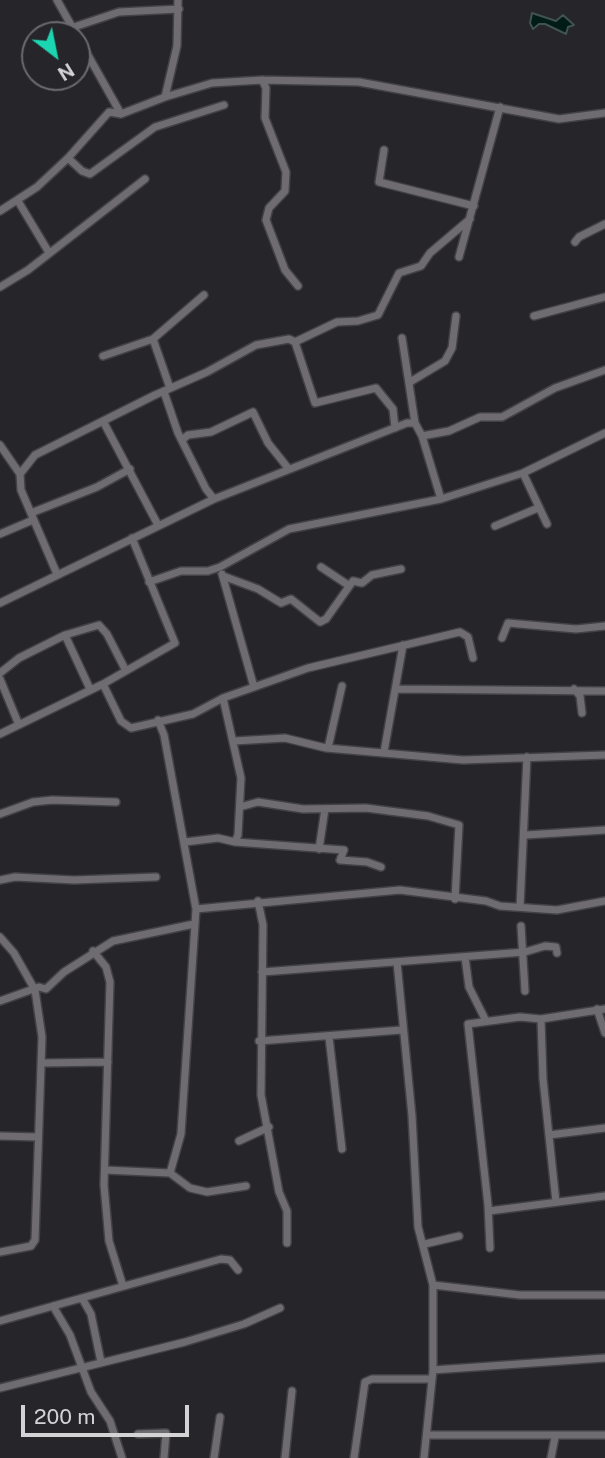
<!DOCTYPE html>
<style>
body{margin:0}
#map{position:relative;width:605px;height:1458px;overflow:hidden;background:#262529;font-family:"Public Sans",sans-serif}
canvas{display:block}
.north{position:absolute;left:21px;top:21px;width:70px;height:70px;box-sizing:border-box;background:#262529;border:2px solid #6b6a6e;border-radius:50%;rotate:148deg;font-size:19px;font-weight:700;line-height:28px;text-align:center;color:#d3d2d5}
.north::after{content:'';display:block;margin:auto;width:24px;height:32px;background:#1cd5b1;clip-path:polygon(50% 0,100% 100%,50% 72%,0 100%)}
.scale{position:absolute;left:21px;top:1405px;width:168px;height:32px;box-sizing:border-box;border:4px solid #d3d2d5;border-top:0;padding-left:9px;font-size:21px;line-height:24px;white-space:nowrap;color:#d3d2d5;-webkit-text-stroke:5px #262529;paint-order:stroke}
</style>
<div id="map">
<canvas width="605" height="1458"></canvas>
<div class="north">N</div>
<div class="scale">200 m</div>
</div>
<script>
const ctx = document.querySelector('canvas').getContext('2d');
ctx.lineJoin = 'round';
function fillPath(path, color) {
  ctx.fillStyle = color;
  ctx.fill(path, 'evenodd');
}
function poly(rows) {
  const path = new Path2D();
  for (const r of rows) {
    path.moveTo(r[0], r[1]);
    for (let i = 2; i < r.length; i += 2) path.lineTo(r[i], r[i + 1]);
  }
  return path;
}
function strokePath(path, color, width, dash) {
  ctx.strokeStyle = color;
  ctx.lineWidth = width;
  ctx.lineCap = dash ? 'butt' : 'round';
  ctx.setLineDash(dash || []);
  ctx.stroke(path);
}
const water = poly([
 [532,13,556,21,563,15,574,25,568,27,566,34,545,24,539,24,533,29,530,23,532,13]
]);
fillPath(water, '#011c16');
strokePath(water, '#40534f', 2);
const minor = poly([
 [57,0,121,114],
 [74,27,119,12,179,9],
 [262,80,266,88,265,118,286,172,285,191,269,208,266,220,285,270,298,286],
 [165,97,177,46,178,0],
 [384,150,379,182,474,206],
 [68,158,82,171,90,174,155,127,224,105],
 [18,201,48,251],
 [0,211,37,187,68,158,109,112,121,114,165,97,212,83,262,80,359,82,559,119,605,113],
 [575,242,579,237,605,224],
 [459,257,500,107],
 [0,287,28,270,145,179],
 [534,316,605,297],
 [402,338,415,423],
 [153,339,170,388],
 [295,342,315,403,376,388,393,409,395,428],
 [103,356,153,339,204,295],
 [410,382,445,361,452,348,456,316],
 [164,392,178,433,206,489,214,499],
 [103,421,158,525],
 [422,436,449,431,480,417,502,417,555,388,605,370],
 [182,440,188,435,211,432,253,412,268,443,288,468],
 [0,445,20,474,21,490,57,574],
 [523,473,547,524],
 [20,474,35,455,155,395,207,372,256,345,289,339,295,342,337,322,358,321,378,315,399,273,421,266,430,253,470,219],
 [31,513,97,487,130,469],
 [495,526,538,508],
 [0,534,33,520],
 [321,567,348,585],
 [222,574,254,687],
 [223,576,258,589,281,603,291,599,320,622,326,619,353,581,362,583,372,575,401,569],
 [149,582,181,571,208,571,220,567,289,529,441,499,523,473,605,433],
 [0,603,214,499,407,423,415,423,422,436,441,499],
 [65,635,90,689],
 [502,638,508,623,576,629,605,626],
 [0,673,19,658,65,635,99,625,107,634,125,669],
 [0,679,19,725],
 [103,684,121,721,131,728,193,714,223,698,308,668,460,632,468,637,473,658],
 [396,689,605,691],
 [574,689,580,696,582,713],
 [158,720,164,735,196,909,181,1134,170,1173],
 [0,734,103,684,175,643,132,538],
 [234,741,285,738,326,748,463,760,605,755],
 [328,748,342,686],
 [384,752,403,645],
 [240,807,258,802,303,809,366,808,428,816,459,825,455,899],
 [0,814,33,802,52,800,116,802],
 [526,835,605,830],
 [185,842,218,838,235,842,238,835,241,778,223,698],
 [235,842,344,850,340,860,367,862,381,867],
 [319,849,325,809],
 [0,880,15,877,74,880,156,877],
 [258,901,263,925,261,1095,279,1192,287,1211,287,1243],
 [520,907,527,757],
 [196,909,400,890,486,901,500,906,557,910,605,901],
 [521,926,525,991],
 [0,937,14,953,35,990,42,1037,35,1240,31,1246,0,1252],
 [93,951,106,967,110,982,104,1185,109,1241,123,1286],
 [465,957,469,987,486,1021],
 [397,962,412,1116,418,1227,433,1285,433,1370,424,1458],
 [262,972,525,952,545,946,556,947,557,953],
 [0,1001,39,987,46,989,64,972,113,941,194,924],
 [597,1009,605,1033],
 [541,1019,543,1079,556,1202],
 [329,1037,342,1149],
 [259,1041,401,1030],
 [42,1063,108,1062],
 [549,1135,605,1128],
 [0,1136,38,1137],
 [239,1141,269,1127],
 [105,1170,170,1173,190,1188,207,1192,246,1186],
 [489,1211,605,1196],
 [425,1244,459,1236],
 [490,1248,488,1205,468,1024,520,1017,541,1019,605,1009],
 [433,1285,520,1295,605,1295],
 [82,1298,91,1314,101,1362],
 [53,1306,70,1335,91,1392,110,1421,122,1458],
 [0,1321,221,1259,230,1260,238,1270],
 [433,1370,605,1358],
 [0,1388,185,1342,244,1324,280,1308],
 [138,1434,166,1433,164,1458],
 [427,1435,605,1435],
 [214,1458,220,1417],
 [285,1458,292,1391],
 [354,1458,365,1382,372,1379,432,1379],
 [551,1458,555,1437]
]);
strokePath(minor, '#424145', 10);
strokePath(minor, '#6e6c71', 7);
</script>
